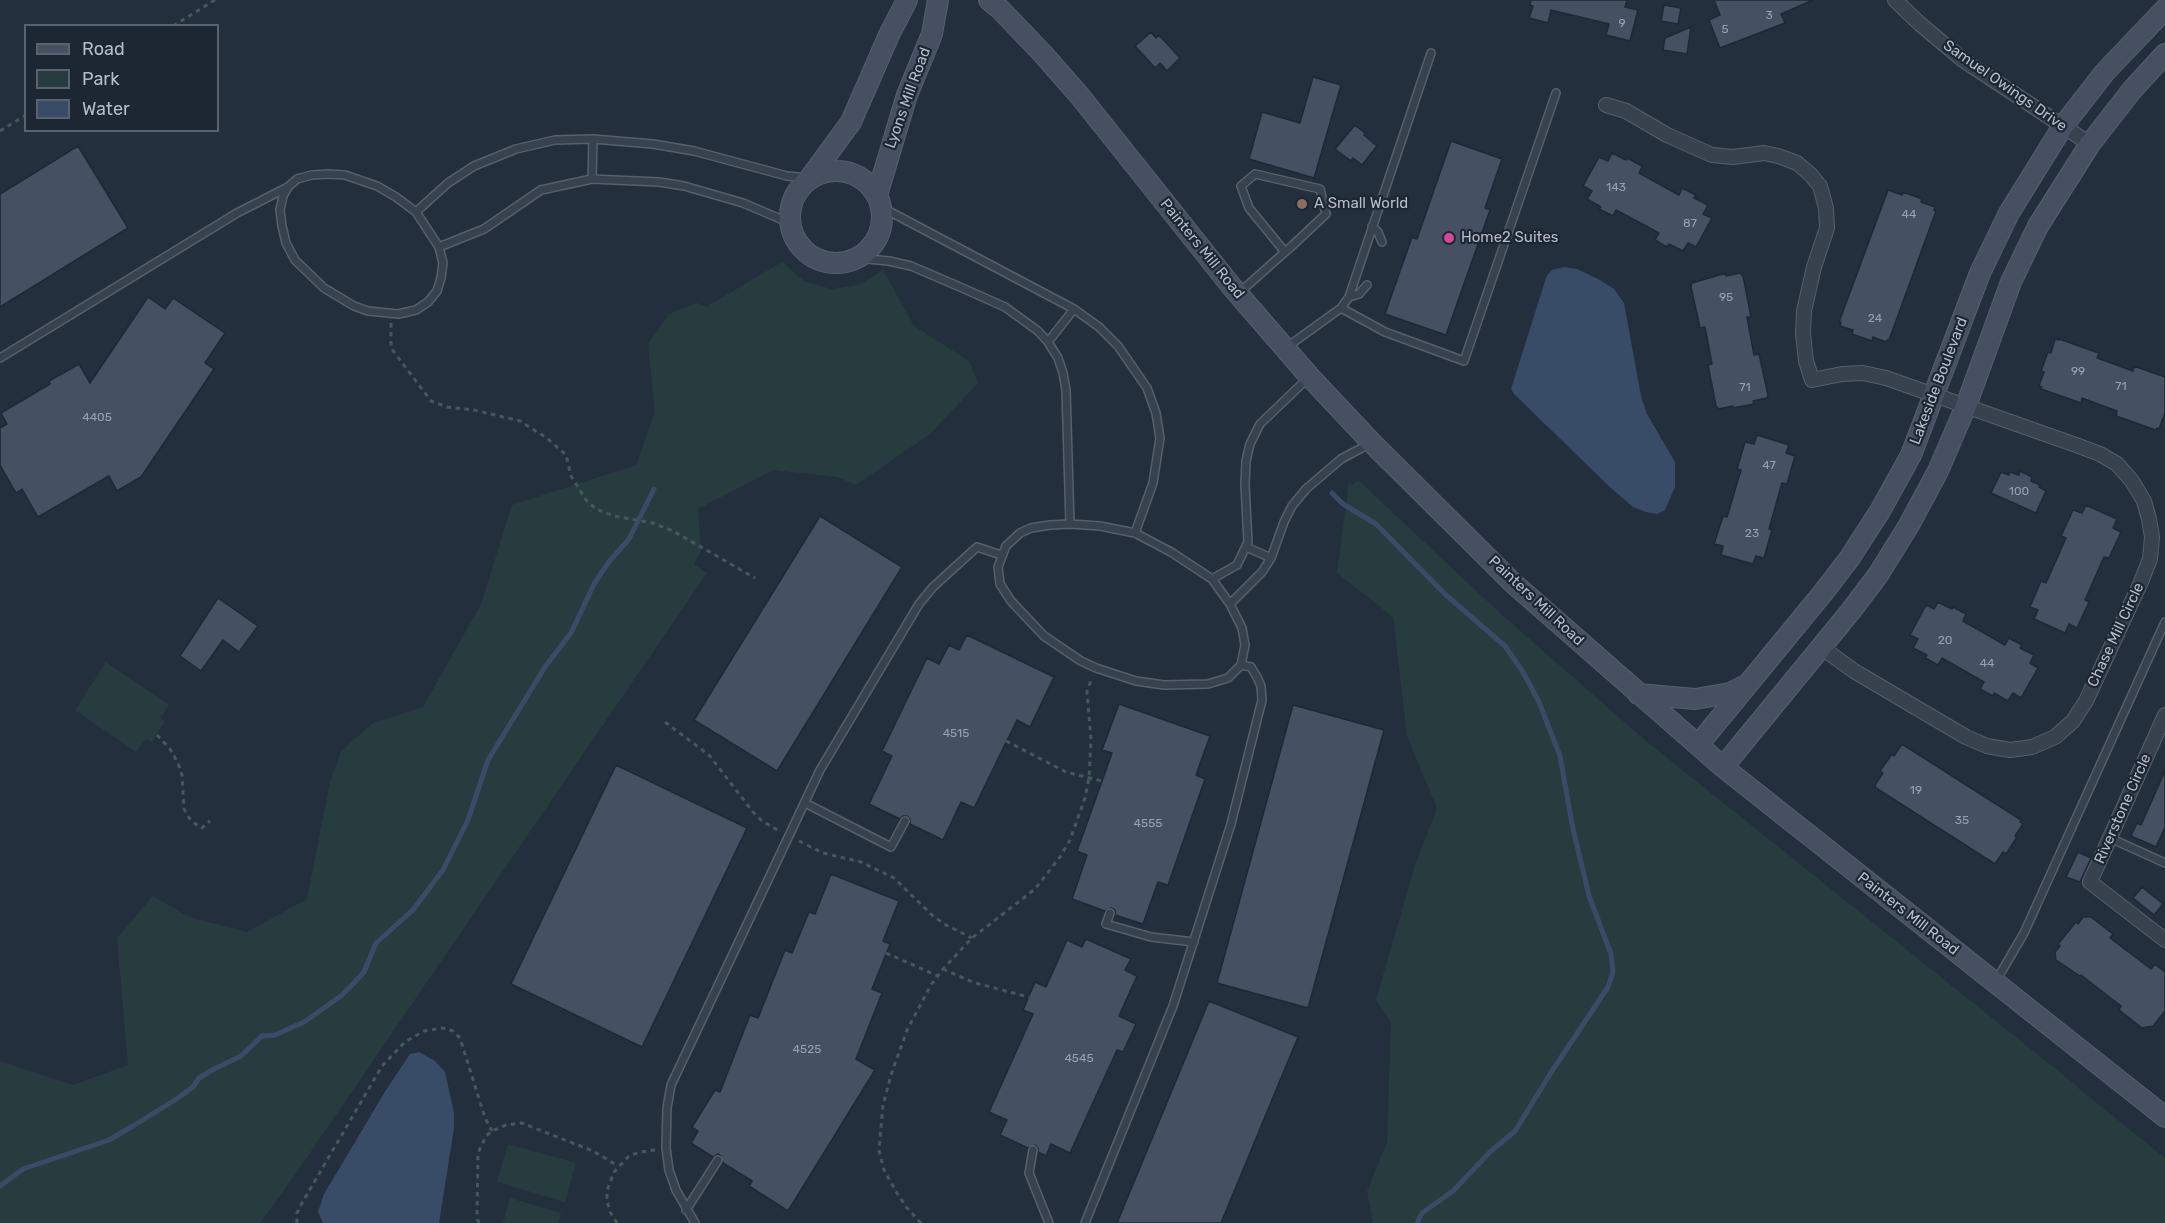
<!DOCTYPE html>
<style>
body{margin:0}
#map{position:relative;width:2165px;height:1223px;overflow:hidden;background:#242f3e;font-family:Rubik,sans-serif}
canvas{display:block}
.legend{position:absolute;left:24px;top:24px;width:195px;height:108px;box-sizing:border-box;background:#1d2633;border:2px solid #59626f;margin:0;padding:8px 10px;list-style:none;font-size:18px;color:#b4bcc9}
.legend li{display:flex;align-items:center;gap:12px;height:30px}
.legend b{width:30px;border:2px solid #59626f}
</style>
<div id="map">
<canvas width="2165" height="1223"></canvas>
<ul class="legend">
<li><b style="height:8px;background:#465061"></b>Road</li>
<li><b style="height:16px;background:#263c3f"></b>Park</li>
<li><b style="height:16px;background:#394c67"></b>Water</li>
</ul>
</div>
<script>
const ctx = document.querySelector('canvas').getContext('2d');
ctx.lineJoin = 'round';
function fillPath(path, color) {
  ctx.fillStyle = color;
  ctx.fill(path, 'evenodd');
}
function poly(rows) {
  const path = new Path2D();
  for (const r of rows) {
    if (r.length === 3) {
      path.moveTo(r[0] + r[2], r[1]);
      path.arc(r[0], r[1], r[2], 0, 2 * Math.PI);
      continue;
    }
    path.moveTo(r[0], r[1]);
    for (let i = 2; i < r.length; i += 2) path.lineTo(r[i], r[i + 1]);
  }
  return path;
}
function strokePath(path, color, width, dash) {
  ctx.strokeStyle = color;
  ctx.lineWidth = width;
  ctx.lineCap = dash ? 'butt' : 'round';
  ctx.setLineDash(dash || []);
  ctx.stroke(path);
}
function label(font, color, halo, rows, align = 'center') {
  ctx.font = font + ' Rubik,sans-serif';
  ctx.lineWidth = 4.5;
  ctx.setLineDash([]);
  ctx.textBaseline = 'middle';
  ctx.strokeStyle = halo;
  ctx.fillStyle = color;
  for (const [text, x, y, turn = 0] of rows) {
    ctx.save();
    ctx.translate(x, y);
    ctx.rotate((+turn || 0) * Math.PI / 180);
    ctx.textAlign = isNaN(turn) ? turn : align;
    if (halo) ctx.strokeText(text, 0, 0);
    ctx.fillText(text, 0, 0);
    ctx.restore();
  }
}
fillPath(poly([
 [782,262,804,281,831,289,859,285,883,270,914,326,969,361,978,383,930,434,856,485,837,477,773,470,698,509,701,551,694,564,707,573,290,1182,260,1223,0,1223,0,1061,73,1085,128,1065,117,938,153,896,189,917,247,932,307,899,330,782,341,751,373,723,423,707,481,604,512,505,636,465,655,412,648,344,669,314,697,303,706,307],
 [1358,480,1501,614,1646,741,2077,1086,2077,1087,2165,1158,2165,1223,1373,1223,1367,1191,1387,1142,1391,1022,1376,1000,1414,868,1437,808,1407,736,1393,617,1337,573,1349,482,1352,485],
 [106,662,169,705,160,718,165,722,152,742,146,739,136,752,75,710],
 [508,1144,576,1163,565,1202,497,1182],
 [510,1198,561,1213,558,1223,503,1223]
]), '#263c3f');
fillPath(poly([
 [1564,267,1577,269,1600,280,1614,289,1624,303,1641,396,1647,414,1675,462,1675,487,1665,510,1657,514,1646,512,1633,507,1611,488,1514,394,1511,389,1547,275,1552,270],
 [419,1052,435,1061,445,1072,454,1113,454,1128,439,1223,323,1223,318,1212,324,1194,386,1090,410,1054]
]), '#394c67');
strokePath(poly([
 [1332,493,1343,504,1376,524,1446,595,1505,646,1523,672,1539,702,1560,756,1572,824,1589,896,1611,954,1613,972,1608,987,1552,1071,1515,1131,1490,1152,1453,1191,1422,1213,1417,1223],
 [0,1186,23,1169,109,1140,133,1126,178,1098,193,1087,199,1078,214,1069,241,1056,262,1036,275,1035,304,1022,341,996,353,984,364,972,376,943,413,910,443,870,468,820,488,760,545,667,571,633,594,584,608,563,629,539,654,489]
]), '#394c67', 5);
const building = poly([
 [1531,0,1627,0,1625,7,1638,10,1630,41,1606,35,1609,24,1551,10,1548,23,1529,18,1533,6,1530,5,1531,0],
 [1714,0,1813,0,1781,14,1785,23,1720,48,1709,20,1720,15,1714,0],
 [1664,5,1681,8,1678,24,1661,21,1664,5],
 [1691,27,1687,54,1663,50,1665,38,1691,27],
 [1151,32,1156,38,1159,35,1180,58,1167,71,1160,63,1155,68,1135,46,1151,32],
 [1313,77,1341,85,1314,178,1249,159,1262,112,1300,123,1313,77],
 [1355,125,1365,133,1364,135,1377,146,1362,165,1353,158,1351,161,1335,149,1355,125],
 [1451,141,1502,159,1485,208,1490,210,1446,335,1385,314,1412,237,1417,239,1451,141],
 [78,146,128,228,0,307,0,194,78,146],
 [1612,153,1626,160,1627,158,1642,166,1639,173,1679,195,1682,188,1696,195,1694,198,1708,205,1703,214,1712,218,1696,247,1688,243,1683,251,1669,244,1667,247,1655,240,1659,233,1616,210,1613,216,1599,209,1601,207,1587,199,1592,191,1583,186,1599,157,1608,161,1612,153],
 [1888,190,1902,195,1903,192,1922,199,1921,202,1935,207,1934,210,1936,211,1889,340,1887,340,1886,342,1873,337,1872,341,1852,334,1853,330,1840,326,1841,322,1839,322,1888,190],
 [1726,273,1726,276,1740,273,1743,276,1751,317,1747,317,1754,355,1759,354,1768,395,1767,398,1753,401,1754,404,1733,408,1733,406,1719,409,1716,406,1708,365,1712,364,1705,327,1700,328,1691,287,1692,283,1726,273],
 [148,297,165,309,173,298,225,333,205,363,214,369,141,477,117,491,109,476,38,517,22,489,16,493,0,465,0,428,7,424,1,413,50,384,49,381,79,364,90,383,148,297],
 [2055,339,2059,340,2059,339,2099,353,2097,358,2133,371,2134,366,2165,377,2165,413,2159,429,2157,428,2156,430,2116,416,2117,411,2082,398,2081,403,2041,389,2042,387,2039,386,2044,372,2041,371,2048,352,2051,353,2055,339],
 [1757,435,1789,445,1786,453,1795,456,1787,484,1782,483,1769,529,1772,530,1764,558,1756,556,1753,564,1721,555,1723,546,1714,544,1723,516,1727,517,1741,470,1737,469,1745,442,1754,444,1757,435],
 [2020,471,2032,477,2031,481,2040,485,2039,487,2046,491,2036,513,1991,493,2001,472,2009,475,2010,472,2019,475,2020,471],
 [2086,505,2117,519,2113,528,2121,532,2109,558,2104,557,2085,600,2089,602,2077,628,2069,624,2065,633,2034,619,2038,610,2030,607,2041,581,2046,583,2066,538,2061,536,2073,510,2082,513,2086,505],
 [820,516,902,567,777,771,694,720,820,516],
 [218,598,258,626,239,652,223,640,201,671,180,656,218,598],
 [1938,602,1952,609,1953,607,1966,614,1963,621,2005,645,2009,638,2022,645,2020,648,2034,655,2030,663,2038,668,2021,698,2013,693,2008,701,1994,693,1993,696,1980,689,1984,682,1942,658,1938,665,1925,658,1927,655,1913,648,1918,639,1910,635,1926,605,1934,609,1938,602],
 [967,635,1054,677,1030,727,1017,720,974,808,961,802,943,840,910,824,910,819,907,816,903,816,900,819,869,804,892,756,882,751,927,658,939,664,949,645,959,650,967,635],
 [1119,704,1210,736,1196,775,1205,779,1168,885,1158,882,1143,924,1115,915,1115,910,1111,908,1105,911,1072,899,1087,855,1077,851,1112,753,1102,750,1119,704],
 [1293,705,1384,730,1308,1008,1217,983,1293,705],
 [1902,744,2021,820,2020,822,2023,824,2015,836,2017,837,2006,854,2003,852,1995,864,1876,788,1875,785,1883,773,1880,771,1892,754,1894,756,1902,744],
 [616,765,747,828,642,1047,511,984,616,765],
 [2165,771,2165,827,2156,847,2131,836,2137,823,2141,825,2165,771],
 [2078,852,2091,858,2080,882,2066,877,2078,852],
 [831,874,899,901,883,941,890,944,872,989,882,993,856,1059,875,1070,788,1211,749,1186,752,1181,723,1163,721,1156,718,1154,713,1157,691,1143,698,1131,692,1127,715,1090,720,1092,750,1015,758,1018,785,950,792,953,809,912,815,914,831,874],
 [2142,887,2163,904,2154,915,2133,898,2142,887],
 [2083,917,2091,917,2113,934,2110,938,2151,969,2155,964,2165,972,2165,1011,2153,1026,2142,1028,2119,1010,2121,1006,2081,975,2080,976,2056,960,2055,952,2060,946,2058,944,2076,922,2078,924,2083,917],
 [1086,939,1131,959,1125,970,1137,976,1119,1016,1136,1024,1123,1052,1117,1050,1070,1153,1051,1144,1046,1156,1038,1152,1038,1148,1035,1145,1028,1148,1000,1135,1007,1120,989,1112,1033,1014,1023,1010,1035,982,1046,987,1067,940,1082,947,1086,939],
 [1209,1001,1298,1037,1221,1223,1117,1223,1209,1001]
]);
fillPath(building, '#455162');
strokePath(building, '#1f2835', 1.5);
const service = poly([
 [328,174,345,175,377,186,396,197,416,212,439,247,443,263,441,278,437,291,428,302,416,310,398,314,368,311,354,306,324,288,295,260,286,243,282,226,280,210,283,196,288,187,297,179,312,175,328,174],
 [592,179,593,139],
 [881,207,1074,309,1099,327,1118,346,1147,388,1156,413,1160,438,1153,483,1135,533],
 [416,212,448,183,474,166,516,149,555,140,593,139,653,144,694,151,787,176,808,178],
 [1372,226,1378,232,1382,242],
 [439,247,484,229,541,190,592,179,659,182,684,186,743,203,790,223],
 [856,258,889,261,911,266,960,287,1005,307,1038,331,1048,342,1058,358,1063,373,1066,390,1070,524],
 [1240,292,1285,252,1293,245,1326,214,1320,189,1255,174,1241,186,1249,208,1285,252],
 [1349,297,1359,294,1367,285],
 [1341,308,1349,297,1431,53],
 [1048,342,1074,309],
 [1287,347,1341,308,1385,332,1464,361,1556,93],
 [0,358,237,213,288,187],
 [1070,524,1100,526,1135,533,1171,552,1212,579,1230,604,1242,628,1245,645,1241,665,1228,678,1208,684,1164,685,1136,681,1096,668,1081,661,1044,636,1011,601,1000,584,998,567,1006,546,1020,533,1031,528,1050,525,1070,524],
 [1246,547,1271,558],
 [1212,579,1237,565,1248,542,1245,485,1246,461,1250,444,1260,424,1308,378],
 [1230,604,1262,572,1271,558,1284,522,1292,506,1306,489,1341,459,1371,443],
 [805,803,891,847,905,821],
 [2110,838,2165,863],
 [1110,913,1106,924,1151,937,1194,942],
 [1996,981,2024,933,2165,622],
 [1033,1150,1029,1173,1049,1223],
 [686,1210,718,1160],
 [695,1223,676,1190,669,1170,666,1148,667,1108,671,1085,820,770,919,604,933,587,977,547,1001,555],
 [1085,1223,1173,1006,1231,824,1262,700,1261,686,1257,677,1251,667,1241,665]
]);
const minor = poly([
 [1895,0,1920,24,1963,60,2090,144],
 [1606,105,1626,111,1667,135,1712,155,1733,157,1764,153,1778,156,1797,163,1810,174,1820,186,1826,208,1827,228,1814,267,1804,311,1803,334,1806,361,1812,380,1842,374,1863,373,1886,378,2076,445,2100,454,2117,464,2132,481,2144,501,2149,519,2152,537,2150,559,2141,582,2086,701,2073,721,2055,737,2032,747,2010,750,1987,746,1966,737,1854,671,1821,647],
 [2165,715,2090,882,2165,940]
]);
const secondary = poly([
 [989,0,1000,9,1043,54,1079,95,1232,287,1309,376,1372,443,1513,583,1723,767,2165,1117],
 [836,217,46],
 [810,178,851,122,889,35,907,0],
 [877,195,907,95,932,34,938,0],
 [1638,694,1695,699,1730,693,1744,686],
 [1698,745,1822,594,1849,559,1880,511,1911,455,1980,273,2009,213,2063,126,2105,72,2165,9],
 [1723,767,1850,612,1878,575,1909,525,1938,471,1966,406,2011,282,2038,226,2090,144,2132,90,2165,54]
]);
strokePath(service, '#565f6c', 10);
strokePath(minor, '#565f6c', 16);
strokePath(secondary, '#565f6c', 22);
strokePath(poly([
 [173,26,215,0],
 [0,131,26,115],
 [391,323,391,348,431,401,447,407,474,410,520,421,547,438,566,455,571,476,586,500,596,509,614,516,653,523,673,531,755,578],
 [665,722,709,755,753,812,762,821,779,831],
 [157,735,170,749,178,763,182,775,184,809,191,821,202,828,210,821],
 [1006,741,1066,772,1102,781],
 [799,841,823,853,861,862,894,878,933,916,946,925,972,938],
 [886,953,938,976],
 [943,969,975,983,1029,997],
 [297,1223,297,1213,302,1203,382,1066,405,1042,424,1031,443,1028,453,1031,460,1038,485,1118,492,1131],
 [479,1223,477,1218,478,1153,486,1136,492,1131,506,1125,522,1123,532,1127,593,1151,618,1166],
 [617,1223,610,1212,607,1200,607,1191,614,1172,629,1156,640,1152,655,1150],
 [921,1223,907,1208,897,1193,884,1170,879,1150,883,1105,891,1075,907,1030,931,985,943,969,972,938,1035,889,1060,857,1070,840,1085,798,1089,778,1091,740,1087,691,1092,678]
]), '#44595c', 3, [4.5, 4.5]);
strokePath(service, '#38414e', 7);
strokePath(minor, '#38414e', 14);
strokePath(secondary, '#465061', 20);
for (const [x, y, r, color] of [
 [1302,204,6,"#8d6e63"],
 [1449,238,6,"#d1479c"]
]) {
  const dot = new Path2D();
  dot.arc(x, y, r, 0, 2 * Math.PI);
  ctx.fillStyle = color;
  ctx.fill(dot);
  strokePath(dot, '#1d2633', 2);
}
label('12px', '#98a1af', null, [
 ["3",1769,16],
 ["9",1622,24],
 ["5",1725,30],
 ["143",1616,188],
 ["44",1909,215],
 ["87",1690,224],
 ["95",1726,298],
 ["24",1875,319],
 ["99",2078,372],
 ["71",2121,387],
 ["71",1745,388],
 ["4405",97,418],
 ["47",1769,466],
 ["100",2019,492],
 ["23",1752,534],
 ["20",1945,641],
 ["44",1987,664],
 ["4515",956,734],
 ["19",1916,791],
 ["35",1962,821],
 ["4555",1148,824],
 ["4525",807,1050],
 ["4545",1079,1059]
]);
label('15px', '#b4bcc9', '#1d2633', [
 ["Samuel Owings Drive",2005,86,35],
 ["Lyons Mill Road",908,98,-70],
 ["Painters Mill Road",1202,249,51],
 ["Lakeside Boulevard",1939,381,-69],
 ["Painters Mill Road",1536,601,43],
 ["Chase Mill Circle",2116,635,-65],
 ["Riverstone Circle",2123,809,-66],
 ["Painters Mill Road",1908,914,38]
]);
label('15px', '#b4bcc9', '#1d2633', [
 ["A Small World",1314,204],
 ["Home2 Suites",1461,238]
], 'left');
</script>
